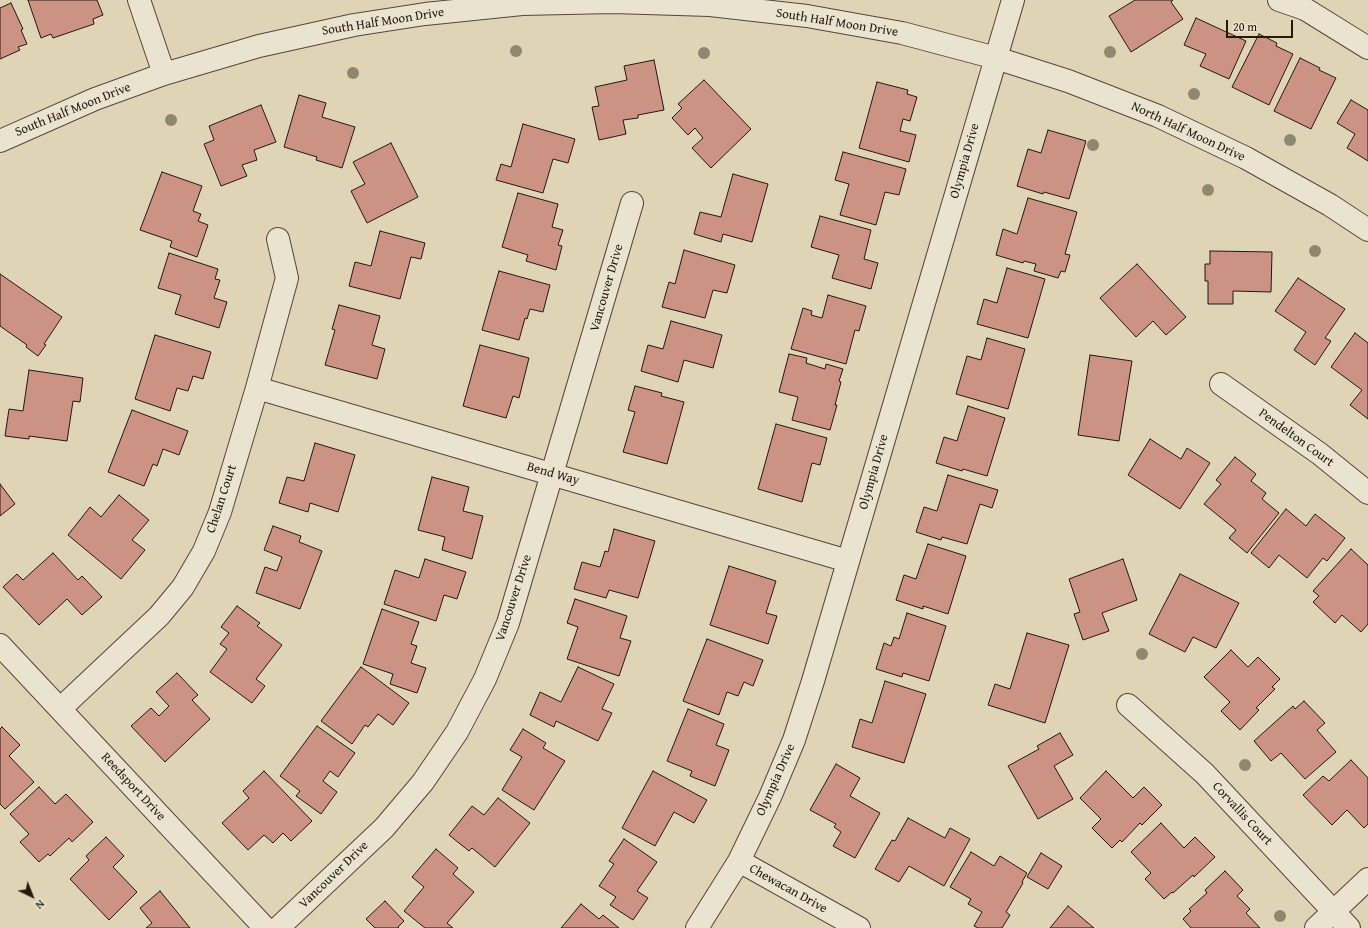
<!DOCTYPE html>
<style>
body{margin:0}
#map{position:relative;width:1368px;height:928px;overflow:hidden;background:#dfd4b6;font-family:"Gentium Book Plus",serif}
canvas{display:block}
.north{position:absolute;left:12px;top:876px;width:40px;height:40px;-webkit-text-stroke:3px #eae3d0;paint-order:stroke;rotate:137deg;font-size:11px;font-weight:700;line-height:16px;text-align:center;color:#25180f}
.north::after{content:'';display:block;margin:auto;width:14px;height:18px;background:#25180f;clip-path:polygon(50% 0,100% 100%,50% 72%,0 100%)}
.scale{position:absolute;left:1226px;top:20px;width:67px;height:18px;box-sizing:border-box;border:2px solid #25180f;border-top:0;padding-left:5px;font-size:12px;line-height:14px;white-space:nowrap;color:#25180f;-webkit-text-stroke:3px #eae3d0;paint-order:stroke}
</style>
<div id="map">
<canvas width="1368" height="928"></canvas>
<div class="north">N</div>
<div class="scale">20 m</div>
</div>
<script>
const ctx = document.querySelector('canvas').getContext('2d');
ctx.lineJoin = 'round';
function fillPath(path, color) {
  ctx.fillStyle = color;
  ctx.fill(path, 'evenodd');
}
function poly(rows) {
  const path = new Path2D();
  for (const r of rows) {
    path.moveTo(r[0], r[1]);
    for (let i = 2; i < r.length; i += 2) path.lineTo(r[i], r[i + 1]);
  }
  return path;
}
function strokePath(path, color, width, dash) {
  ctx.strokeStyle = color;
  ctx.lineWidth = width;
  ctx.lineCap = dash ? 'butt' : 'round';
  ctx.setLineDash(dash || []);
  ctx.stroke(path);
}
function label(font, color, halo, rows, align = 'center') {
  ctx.font = font + ' "Gentium Book Plus",serif';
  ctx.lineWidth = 4;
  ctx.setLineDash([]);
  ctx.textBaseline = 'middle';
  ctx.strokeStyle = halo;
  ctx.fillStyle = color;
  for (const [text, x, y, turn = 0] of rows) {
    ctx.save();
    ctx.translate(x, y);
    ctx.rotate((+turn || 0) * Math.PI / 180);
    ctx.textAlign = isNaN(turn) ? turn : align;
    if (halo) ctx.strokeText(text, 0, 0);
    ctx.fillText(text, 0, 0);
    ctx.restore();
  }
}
const building = poly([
 [28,0,97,0,103,15,93,19,94,24,53,38,51,34,41,38,28,0],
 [1135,0,1173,0,1171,2,1183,19,1131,52,1109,16,1135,0],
 [11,3,23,29,21,30,27,44,18,47,20,50,0,59,0,8,11,3],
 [1196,18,1246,41,1229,79,1200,66,1206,54,1184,45,1196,18],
 [1259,34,1277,43,1276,46,1293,54,1269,105,1232,87,1259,34],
 [1300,58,1320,68,1319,70,1336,78,1311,129,1274,111,1300,58],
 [654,60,664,110,638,115,638,118,623,120,626,134,599,140,592,107,599,106,595,87,627,80,624,66,654,60],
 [704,80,751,129,711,168,692,148,703,138,695,128,688,135,672,118,682,108,678,104,704,80],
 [877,82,908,90,907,94,917,97,910,121,903,119,900,131,916,135,909,162,859,148,877,82],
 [299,95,326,103,322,117,355,127,342,168,316,160,317,157,284,147,299,95],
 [1351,100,1368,110,1368,161,1347,148,1355,134,1337,123,1351,100],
 [261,105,276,142,254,150,257,160,242,165,247,176,221,186,204,144,214,140,209,126,261,105],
 [523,124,575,139,568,163,553,159,543,193,496,180,501,164,511,167,523,124],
 [1048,130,1086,141,1069,199,1044,192,1043,194,1017,186,1028,149,1041,153,1048,130],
 [391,143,418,197,367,223,351,191,365,184,353,162,391,143],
 [843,152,906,169,899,195,885,192,876,225,840,215,849,184,835,180,843,152],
 [162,172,202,186,193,211,201,214,198,221,208,225,197,257,170,247,172,241,140,230,162,172],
 [733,174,768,184,752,242,723,234,721,242,694,234,700,212,721,217,733,174],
 [518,193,558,204,552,227,563,230,558,245,562,246,556,270,526,261,528,255,502,247,518,193],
 [1028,198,1077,212,1065,254,1070,255,1065,272,1061,271,1058,278,1034,271,1036,264,1024,261,1023,263,996,255,1003,229,1017,234,1028,198],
 [820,216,871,230,864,259,878,263,871,289,832,278,839,255,811,247,820,216],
 [380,231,425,243,421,259,411,257,400,299,349,286,355,262,371,266,380,231],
 [684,250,735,265,727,293,713,290,705,318,662,307,669,282,675,284,684,250],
 [1210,251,1272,252,1271,292,1233,291,1233,304,1208,304,1208,281,1205,281,1205,264,1210,264,1210,251],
 [169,253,218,269,215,279,220,280,214,298,227,302,219,328,175,314,181,295,158,288,169,253],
 [1137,264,1186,317,1166,335,1153,321,1136,337,1100,298,1137,264],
 [1007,268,1045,279,1028,338,977,324,984,299,997,303,1007,268],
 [499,271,550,285,543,312,530,309,527,319,525,318,519,340,482,330,499,271],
 [0,274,62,317,44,344,46,345,38,356,26,347,27,345,0,326,0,274],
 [1298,278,1345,309,1325,338,1331,341,1315,365,1294,350,1306,332,1275,311,1298,278],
 [828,295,866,306,859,331,855,330,846,364,791,349,803,308,812,311,811,315,822,318,828,295],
 [339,305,380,316,372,345,385,349,377,379,325,365,335,330,332,329,339,305],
 [671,321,722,335,713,368,684,360,678,382,641,371,648,345,663,349,671,321],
 [1355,333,1368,343,1368,419,1350,405,1362,390,1331,367,1355,333],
 [155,335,211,352,203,379,193,376,188,391,177,388,170,411,135,399,155,335],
 [987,338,1025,349,1008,409,956,394,967,356,981,360,987,338],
 [480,345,529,358,519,398,513,396,506,418,463,406,480,345],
 [789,354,807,358,806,363,825,369,826,364,843,369,839,381,841,382,835,405,837,405,830,430,792,420,798,397,779,392,789,354],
 [1090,355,1132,361,1119,441,1078,435,1090,355],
 [29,370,83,378,80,402,73,401,67,441,29,436,29,439,5,436,9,409,23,411,29,370],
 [635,386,662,393,661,396,684,402,667,464,623,452,635,412,628,410,635,386],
 [968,406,1005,418,987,476,963,469,962,471,936,463,944,437,957,441,968,406],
 [132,410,188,431,179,455,163,449,157,466,153,464,144,486,108,472,132,410],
 [776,424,827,438,820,465,812,463,802,502,758,489,776,424],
 [1150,439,1181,459,1187,448,1210,463,1180,509,1128,475,1150,439],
 [315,443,355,455,338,512,310,503,308,512,279,503,287,477,304,481,315,443],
 [1235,457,1256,474,1251,481,1266,493,1262,499,1279,513,1247,553,1229,538,1236,530,1204,504,1221,484,1216,480,1235,457],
 [948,475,998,490,992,508,980,504,967,544,942,537,941,540,916,532,924,507,937,511,948,475],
 [432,477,469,487,463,511,483,516,472,559,442,550,445,537,418,530,432,477],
 [0,484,15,504,0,516,0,484],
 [119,495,149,520,132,540,145,550,121,579,68,535,90,507,101,517,119,495],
 [1286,509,1306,526,1315,514,1345,538,1327,561,1323,558,1307,578,1279,555,1269,568,1251,553,1286,509],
 [273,526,301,536,299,542,322,551,300,609,256,593,265,567,277,571,282,557,264,550,273,526],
 [614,529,655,541,638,598,609,590,606,598,574,589,582,562,600,567,605,551,608,552,614,529],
 [928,544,966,556,948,614,923,606,923,609,896,600,904,575,916,579,928,544],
 [1351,549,1368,565,1368,624,1361,632,1342,615,1335,623,1313,602,1319,596,1313,591,1351,549],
 [53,553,78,580,82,576,102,597,82,615,67,599,39,625,3,587,17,574,23,580,53,553],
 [425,559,466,572,457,599,444,595,436,621,384,604,395,570,419,578,425,559],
 [1123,559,1137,600,1102,613,1109,631,1083,640,1074,614,1080,612,1069,579,1123,559],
 [729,566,776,581,766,613,777,616,768,644,710,625,729,566],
 [1180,574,1239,603,1216,648,1193,637,1185,652,1149,634,1180,574],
 [575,599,627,616,620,638,631,641,619,676,567,659,578,627,567,623,575,599],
 [237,606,260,623,257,626,282,645,256,679,265,686,252,703,210,672,227,649,220,644,229,633,221,627,237,606],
 [382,609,419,622,411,644,417,646,411,663,426,668,417,693,390,684,393,674,363,664,382,609],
 [907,613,946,626,929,681,903,673,902,677,876,669,884,643,891,646,894,637,899,639,907,613],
 [1027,633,1069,645,1045,723,988,705,995,684,1010,689,1027,633],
 [707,639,763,660,753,686,744,682,738,696,727,692,719,715,683,701,707,639],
 [1231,650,1248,667,1258,657,1280,679,1272,687,1275,689,1256,708,1259,710,1240,730,1221,711,1230,702,1204,677,1231,650],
 [361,667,409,703,393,725,378,714,368,727,365,725,352,744,321,721,361,667],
 [578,667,614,684,602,709,612,713,598,741,556,721,554,727,530,715,540,692,561,702,578,667],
 [177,673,198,695,192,700,210,719,165,762,131,726,151,708,159,716,169,706,156,692,177,673],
 [885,681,926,694,904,763,852,747,860,719,872,723,885,681],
 [1304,701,1325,723,1317,730,1336,752,1305,779,1281,753,1271,761,1254,741,1293,706,1295,709,1304,701],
 [688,709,724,724,716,745,729,750,715,786,690,776,692,771,667,761,688,709],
 [317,726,355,753,338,777,330,771,323,781,337,792,321,814,296,796,300,791,280,776,317,726],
 [2,727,20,745,9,756,34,782,5,809,0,804,0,729,2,727],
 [523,729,546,743,543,748,565,761,534,810,502,790,522,757,510,750,523,729],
 [1060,733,1073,755,1054,766,1073,799,1038,819,1008,766,1039,749,1037,746,1060,733],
 [1351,760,1368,778,1368,824,1364,828,1347,810,1332,825,1303,795,1323,776,1329,781,1351,760],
 [836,764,860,778,850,796,880,813,855,858,833,846,841,832,834,827,836,824,810,810,836,764],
 [264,771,312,821,291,841,283,833,273,843,264,835,248,850,222,823,249,798,243,791,264,771],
 [653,771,707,800,694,823,674,812,655,846,622,828,653,771],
 [1106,771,1133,798,1144,787,1162,805,1142,825,1140,823,1122,842,1120,840,1112,848,1092,828,1101,819,1080,798,1106,771],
 [39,787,55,804,66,794,93,822,72,842,69,838,50,856,48,854,39,862,20,842,29,834,10,814,39,787],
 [498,798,530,823,495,867,472,848,469,851,449,835,472,806,484,815,498,798],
 [908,818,945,838,950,828,970,839,944,886,909,866,899,882,875,869,892,840,895,841,908,818],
 [1161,823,1184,848,1195,837,1215,857,1194,877,1193,875,1173,893,1172,892,1164,899,1145,879,1151,873,1131,852,1161,823],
 [106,837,124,856,113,867,137,892,109,920,70,879,89,860,86,856,106,837],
 [624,839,657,862,637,891,648,898,633,920,610,905,616,897,599,886,614,864,609,861,624,839],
 [436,849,458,868,453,874,474,892,447,923,453,928,425,928,404,911,424,887,412,877,436,849],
 [971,852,994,866,1000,856,1027,873,1022,882,1023,883,1006,912,1010,915,1002,928,978,928,974,926,982,912,968,904,971,899,950,887,971,852],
 [1041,853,1062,866,1048,889,1027,877,1041,853],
 [1225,871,1243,890,1237,896,1250,909,1246,913,1260,928,1191,928,1183,919,1191,911,1189,909,1207,893,1205,890,1225,871],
 [160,891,190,928,146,928,152,923,140,908,160,891],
 [385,901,404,921,398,927,399,928,375,928,366,919,385,901],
 [581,904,599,919,603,915,619,928,561,928,581,904],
 [1068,906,1094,928,1050,928,1068,906]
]);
fillPath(building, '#cc9283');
strokePath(building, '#25180f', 1);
const minor = poly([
 [139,0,164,74],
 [1279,0,1305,9,1368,48],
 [0,141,95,99,164,74,259,46,354,25,425,14,522,4,613,2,710,5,807,16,902,33,996,58,1068,81,1158,116,1246,158,1330,205,1368,230],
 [1221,384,1320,454,1368,493],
 [257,388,848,561],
 [0,645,265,928],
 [1128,705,1205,774,1349,928],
 [60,709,159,616,183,587,204,551,220,512,257,388,287,278,278,239],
 [739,861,859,928],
 [278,928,384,828,423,782,457,732,485,679,508,623,632,203],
 [697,928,739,861,770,797,794,740,813,681,1013,0],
 [1316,928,1368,879]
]);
strokePath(minor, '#544739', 24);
strokePath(minor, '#eae3d0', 22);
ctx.fillStyle = '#8f8870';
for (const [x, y] of [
 [516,51],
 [1110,52],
 [704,53],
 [353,73],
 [1194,94],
 [171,120],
 [1290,140],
 [1093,145],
 [1208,190],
 [1315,251],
 [1142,654],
 [1245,765],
 [1280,916]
]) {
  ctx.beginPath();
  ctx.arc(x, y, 6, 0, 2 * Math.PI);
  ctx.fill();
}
label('13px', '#25180f', '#eae3d0', [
 ["South Half Moon Drive",383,22,-9],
 ["South Half Moon Drive",837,23,9],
 ["South Half Moon Drive",73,110,-22],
 ["North Half Moon Drive",1188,132,25],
 ["Olympia Drive",965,161,-74],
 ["Vancouver Drive",607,288,-74],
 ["Pendelton Court",1296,438,36],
 ["Olympia Drive",874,472,-74],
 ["Bend Way",553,474,16],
 ["Chelan Court",222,499,-72],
 ["Vancouver Drive",514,598,-72],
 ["Olympia Drive",776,780,-66],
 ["Reedsport Drive",133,787,47],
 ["Corvallis Court",1242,814,47],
 ["Vancouver Drive",334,875,-44],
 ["Chewacan Drive",788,889,29]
]);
</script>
